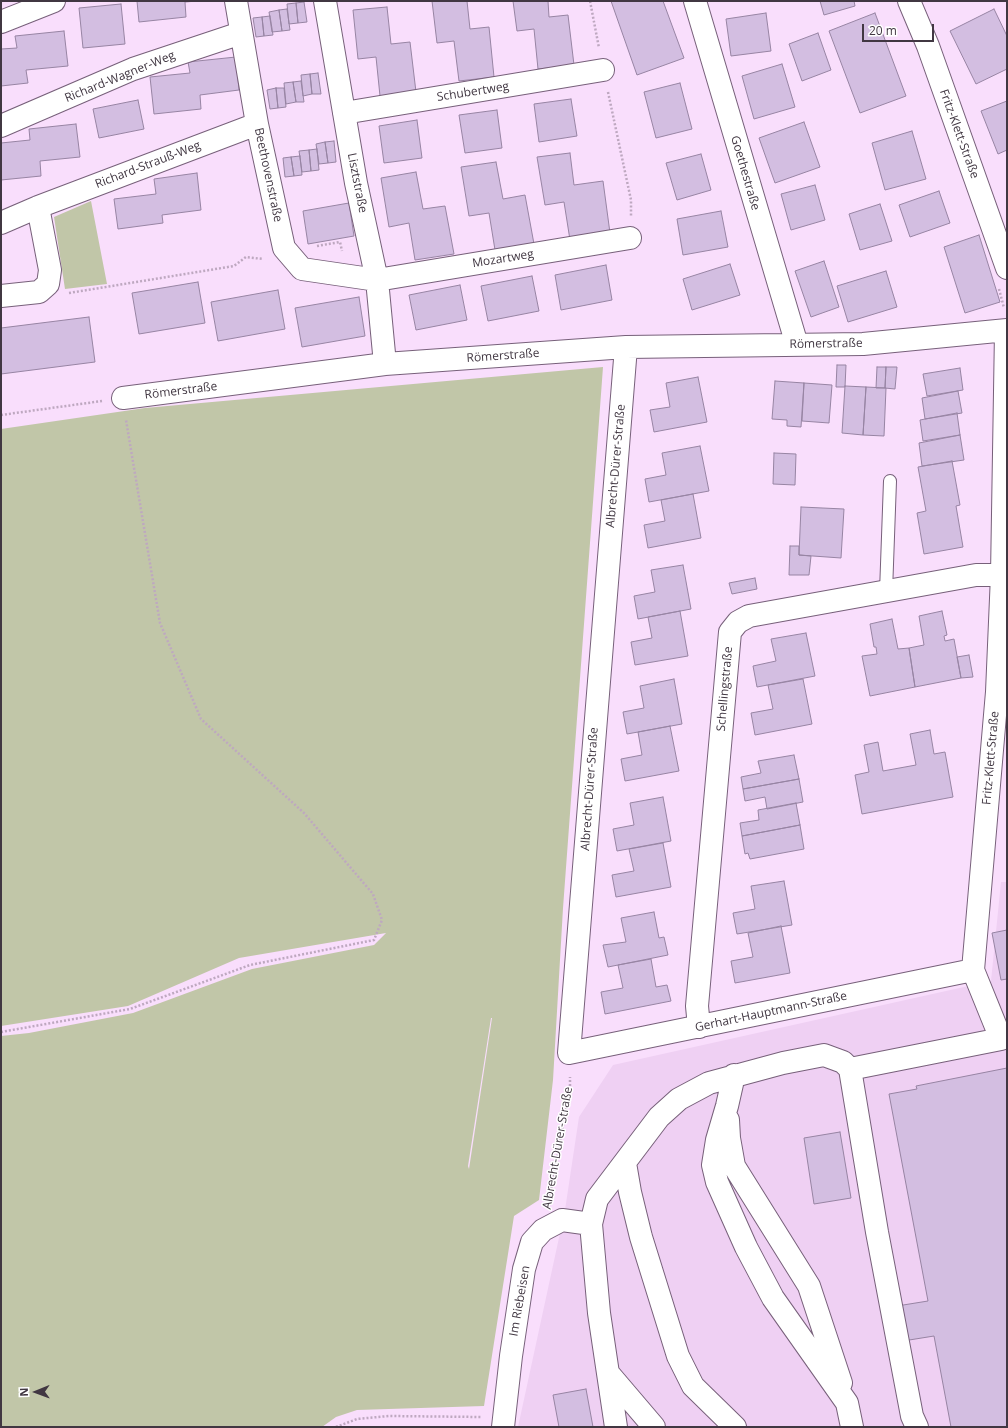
<!DOCTYPE html>
<meta charset="utf-8">
<style>
body{margin:0}
#map{position:relative;width:1008px;height:1428px;overflow:hidden;background:#f9defc;font-family:"Open Sans",sans-serif}
canvas{display:block}
.frame{position:absolute;inset:0;border:2px solid #413742;pointer-events:none}
.north{position:absolute;left:16px;top:1372px;width:40px;height:40px;-webkit-text-stroke:3px #fff;paint-order:stroke;rotate:269deg;font-size:11px;font-weight:700;line-height:16px;text-align:center;color:#413742}
.north::after{content:'';display:block;margin:auto;width:14px;height:18px;background:#413742;clip-path:polygon(50% 0,100% 100%,50% 72%,0 100%)}
.scale{position:absolute;left:862px;top:24px;width:72px;height:18px;box-sizing:border-box;border:2px solid #413742;border-top:0;padding-left:5px;font-size:12px;line-height:14px;white-space:nowrap;color:#413742;-webkit-text-stroke:3px #fff;paint-order:stroke}
</style>
<div id="map">
<canvas width="1008" height="1428"></canvas>
<div class="frame"></div>
<div class="north">N</div>
<div class="scale">20 m</div>
</div>
<script>
const ctx = document.querySelector('canvas').getContext('2d');
ctx.lineJoin = 'round';
function fillPath(path, color) {
  ctx.fillStyle = color;
  ctx.fill(path, 'evenodd');
}
function poly(rows) {
  const path = new Path2D();
  for (const r of rows) {
    path.moveTo(r[0], r[1]);
    for (let i = 2; i < r.length; i += 2) path.lineTo(r[i], r[i + 1]);
  }
  return path;
}
function strokePath(path, color, width, dash) {
  ctx.strokeStyle = color;
  ctx.lineWidth = width;
  ctx.lineCap = dash ? 'butt' : 'round';
  ctx.setLineDash(dash || []);
  ctx.stroke(path);
}
function label(font, color, halo, rows, align = 'center') {
  ctx.font = font + ' "Open Sans",sans-serif';
  ctx.lineWidth = 3;
  ctx.setLineDash([]);
  ctx.textBaseline = 'middle';
  ctx.strokeStyle = halo;
  ctx.fillStyle = color;
  for (const [text, x, y, turn = 0] of rows) {
    ctx.save();
    ctx.translate(x, y);
    ctx.rotate((+turn || 0) * Math.PI / 180);
    ctx.textAlign = isNaN(turn) ? turn : align;
    if (halo) ctx.strokeText(text, 0, 0);
    ctx.fillText(text, 0, 0);
    ctx.restore();
  }
}
fillPath(poly([
 [1001,882,1007,882,1007,1427,518,1427,565,1210,579,1117,613,1065,991,981]
]), '#efd0f3');
fillPath(poly([
 [91,201,107,284,65,289,54,217],
 [603,367,563,908,553,1080,539,1200,514,1216,484,1406,357,1410,336,1417,322,1427,1,1427,1,1036,29,1033,133,1013,252,969,374,945,386,933,239,958,128,1006,1,1026,1,429,145,408],
 [491,1018,492,1018,469,1169,468,1166]
]), '#c1c6a8');
const building = poly([
 [137,1,197,1,185,2,186,17,139,22,137,1],
 [432,1,467,1,470,29,489,27,494,77,459,81,454,41,437,43,432,1],
 [513,1,548,1,549,17,568,15,574,65,538,69,534,29,517,31,513,1],
 [611,1,663,1,684,58,637,75,611,1],
 [820,1,854,1,855,6,824,15,820,1],
 [304,2,307,22,298,23,296,3,304,2],
 [296,3,298,23,289,24,287,4,296,3],
 [121,4,125,44,83,48,79,8,121,4],
 [387,7,391,44,410,42,416,92,380,96,376,57,358,59,353,10,387,7],
 [287,9,290,30,282,31,279,10,287,9],
 [994,9,1007,36,1007,69,976,84,950,31,994,9],
 [279,10,282,31,272,32,269,12,279,10],
 [766,13,771,51,731,56,726,19,766,13],
 [875,13,906,96,860,113,829,31,875,13],
 [270,16,273,35,264,36,262,17,270,16],
 [262,17,264,36,256,37,253,18,262,17],
 [64,31,68,66,26,70,28,83,1,86,1,49,17,48,15,36,64,31],
 [818,33,831,70,802,81,789,44,818,33],
 [236,57,239,90,200,95,201,109,154,114,150,77,190,73,188,62,236,57],
 [782,64,795,107,754,119,742,76,782,64],
 [318,73,321,94,312,94,310,74,318,73],
 [310,74,312,94,303,96,301,75,310,74],
 [301,81,304,102,296,102,293,82,301,81],
 [293,82,296,102,286,104,284,83,293,82],
 [680,83,692,129,656,138,644,92,680,83],
 [276,88,278,108,270,109,267,90,276,88],
 [276,88,284,88,286,107,278,108,276,88],
 [571,99,577,136,539,142,534,104,571,99],
 [138,100,144,129,99,138,93,109,138,100],
 [1007,101,1007,150,998,154,981,111,1007,101],
 [497,110,502,148,465,153,459,115,497,110],
 [417,120,422,158,384,163,379,126,417,120],
 [804,122,820,167,775,183,759,138,804,122],
 [76,124,80,157,40,161,41,176,1,180,1,143,30,140,29,129,76,124],
 [912,131,926,179,885,190,872,143,912,131],
 [334,141,336,162,328,163,325,142,334,141],
 [325,142,328,163,319,164,316,144,325,142],
 [317,149,319,170,311,171,309,150,317,149],
 [309,150,311,171,302,172,299,151,309,150],
 [570,153,574,185,603,181,610,233,570,240,564,202,545,205,537,157,570,153],
 [701,154,711,190,677,200,666,163,701,154],
 [300,156,302,175,294,176,291,157,300,156],
 [291,157,294,176,285,177,283,158,291,157],
 [496,162,503,199,525,195,534,244,495,250,489,213,469,216,461,167,496,162],
 [416,172,423,209,445,206,454,254,415,260,409,223,389,227,381,178,416,172],
 [197,173,201,210,162,215,163,223,118,229,114,199,156,194,154,179,197,173],
 [815,185,825,220,791,230,781,194,815,185],
 [939,191,950,223,910,237,899,205,939,191],
 [349,203,354,236,308,244,303,211,349,203],
 [880,204,892,241,860,250,849,214,880,204],
 [721,211,728,247,683,255,677,219,721,211],
 [979,235,1000,302,965,313,944,247,979,235],
 [824,261,839,307,811,317,795,271,824,261],
 [730,264,740,295,692,310,683,279,730,264],
 [606,265,612,300,561,310,555,275,606,265],
 [886,271,897,307,848,322,837,286,886,271],
 [532,276,539,311,488,321,481,286,532,276],
 [198,282,205,323,139,334,132,293,198,282],
 [460,285,467,320,416,330,409,295,460,285],
 [278,290,285,329,218,341,211,302,278,290],
 [359,297,365,336,302,347,295,308,359,297],
 [89,317,95,362,1,374,1,328,89,317],
 [837,365,846,365,845,387,836,387,837,365],
 [877,367,886,367,885,388,876,388,877,367],
 [886,367,897,367,895,389,885,388,886,367],
 [960,368,963,390,927,396,923,374,960,368],
 [698,377,707,422,654,432,650,410,670,407,666,383,698,377],
 [775,381,804,383,801,427,787,426,787,420,772,419,775,381],
 [804,383,832,385,829,423,802,421,804,383],
 [845,386,866,387,863,435,842,433,845,386],
 [866,387,886,388,884,436,863,435,866,387],
 [958,391,962,413,925,419,922,398,958,391],
 [957,413,960,435,923,441,920,420,957,413],
 [960,435,964,460,922,466,919,443,960,435],
 [700,446,709,491,649,502,645,479,666,475,662,453,700,446],
 [774,453,796,454,795,485,773,484,774,453],
 [952,461,960,505,956,506,963,547,924,554,917,513,926,511,918,467,952,461],
 [693,494,701,538,648,548,644,525,665,521,661,500,693,494],
 [801,507,844,509,841,558,799,555,801,507],
 [790,546,799,546,799,555,811,556,809,575,789,575,790,546],
 [683,565,691,609,638,619,634,596,655,592,651,570,683,565],
 [755,578,757,589,732,594,729,583,755,578],
 [680,611,688,656,635,665,631,642,652,638,648,617,680,611],
 [942,611,947,635,944,636,945,641,954,639,961,678,915,687,909,648,924,645,919,616,942,611],
 [892,619,898,649,909,648,915,687,870,696,862,656,877,654,876,647,874,647,870,624,892,619],
 [806,633,815,676,757,687,753,666,776,661,771,639,806,633],
 [969,655,973,677,961,678,957,657,969,655],
 [674,679,682,724,627,734,623,712,644,708,640,686,674,679],
 [803,679,812,724,755,735,751,713,773,709,768,685,803,679],
 [670,726,679,771,625,781,621,759,642,755,638,732,670,726],
 [930,730,934,754,945,752,953,797,862,814,855,775,869,772,864,745,878,742,883,771,916,765,910,734,930,730],
 [794,755,799,779,743,789,741,777,761,773,758,761,794,755],
 [799,779,803,802,767,809,765,797,745,801,743,789,799,779],
 [663,797,671,841,617,851,613,829,634,825,630,803,663,797],
 [796,803,800,825,742,836,740,823,759,820,758,810,796,803],
 [800,825,804,849,750,859,748,853,745,854,742,836,800,825],
 [663,843,671,887,616,897,612,875,634,871,629,849,663,843],
 [784,881,792,925,737,934,733,913,755,909,751,886,784,881],
 [654,912,659,938,664,937,668,955,608,967,603,945,626,942,621,918,654,912],
 [781,926,790,973,735,983,731,961,753,957,748,933,781,926],
 [1007,930,1007,979,1001,980,992,933,1007,930],
 [651,959,656,987,667,985,671,1001,605,1014,601,992,623,988,618,965,651,959],
 [1007,1068,1007,1427,951,1427,934,1336,903,1341,897,1306,928,1301,889,1094,917,1089,916,1086,1007,1068],
 [840,1132,851,1198,814,1204,804,1138,840,1132],
 [586,1389,593,1427,559,1427,553,1395,586,1389]
]);
fillPath(building, '#d3bee1');
strokePath(building, '#9784a3', 1);
const lane = poly([
 [886,592,890,481]
]);
const street = poly([
 [236,1,257,124,284,248,302,269,377,280,630,238],
 [325,1,356,183,377,280,385,364],
 [695,1,797,345],
 [909,1,928,46,1007,268],
 [1,22,54,1],
 [344,113,603,70],
 [1,126,133,69,241,33],
 [1,223,38,207,257,124],
 [1,296,39,292,48,284,50,270,38,207],
 [626,347,569,1053,973,970],
 [123,398,385,364,626,347,863,344,1007,330],
 [699,1027,697,1006,730,632,738,622,749,616,976,575,1002,575],
 [850,1069,877,1232,912,1416,917,1427],
 [734,1075,727,1106,717,1140,713,1165,717,1182,746,1247,773,1298,847,1403,852,1427],
 [728,1120,729,1138,734,1166,809,1286,841,1383],
 [625,1163,630,1192,641,1237,678,1356,693,1386,735,1427],
 [608,1373,654,1427],
 [503,1427,511,1356,524,1269,532,1242,543,1230,562,1220,591,1224],
 [616,1427,599,1313,591,1224,597,1199,659,1117,679,1099,709,1083,783,1063,824,1055,843,1062,850,1069,1001,1039,973,970,997,692,1002,575,1006,331]
]);
strokePath(lane, '#77607a', 14);
strokePath(street, '#77607a', 24);
strokePath(poly([
 [590,1,599,48],
 [608,92,631,200,631,216],
 [317,246,340,242,342,251],
 [999,289,1004,308],
 [69,293,234,266,246,257,263,259],
 [1,415,102,401],
 [1,1032,130,1009,250,965,374,940,382,920,373,894,304,813,201,719,160,623,126,420],
 [549,1200,570,1089,570,1077],
 [336,1427,357,1419,389,1416,482,1417]
]), '#bea8c0', 2.5, [2, 2]);
strokePath(lane, '#fff', 12);
strokePath(street, '#fff', 22);
label('12px', '#413742', '#fff', [
 ["Richard-Wagner-Weg",120,77,-22],
 ["Schubertweg",473,92,-9],
 ["Fritz-Klett-Straße",959,134,70],
 ["Richard-Strauß-Weg",148,165,-21],
 ["Goethestraße",745,173,74],
 ["Beethovenstraße",268,175,78],
 ["Lisztstraße",357,183,79],
 ["Mozartweg",503,259,-9],
 ["Römerstraße",826,344,-1],
 ["Römerstraße",503,356,-4],
 ["Römerstraße",181,391,-7],
 ["Albrecht-Dürer-Straße",616,466,-85],
 ["Schellingstraße",725,689,-85],
 ["Fritz-Klett-Straße",991,758,-85],
 ["Albrecht-Dürer-Straße",590,789,-86],
 ["Gerhart-Hauptmann-Straße",771,1012,-12],
 ["Albrecht-Dürer-Straße",558,1148,-80],
 ["Im Riebeisen",520,1301,-80]
]);
</script>
